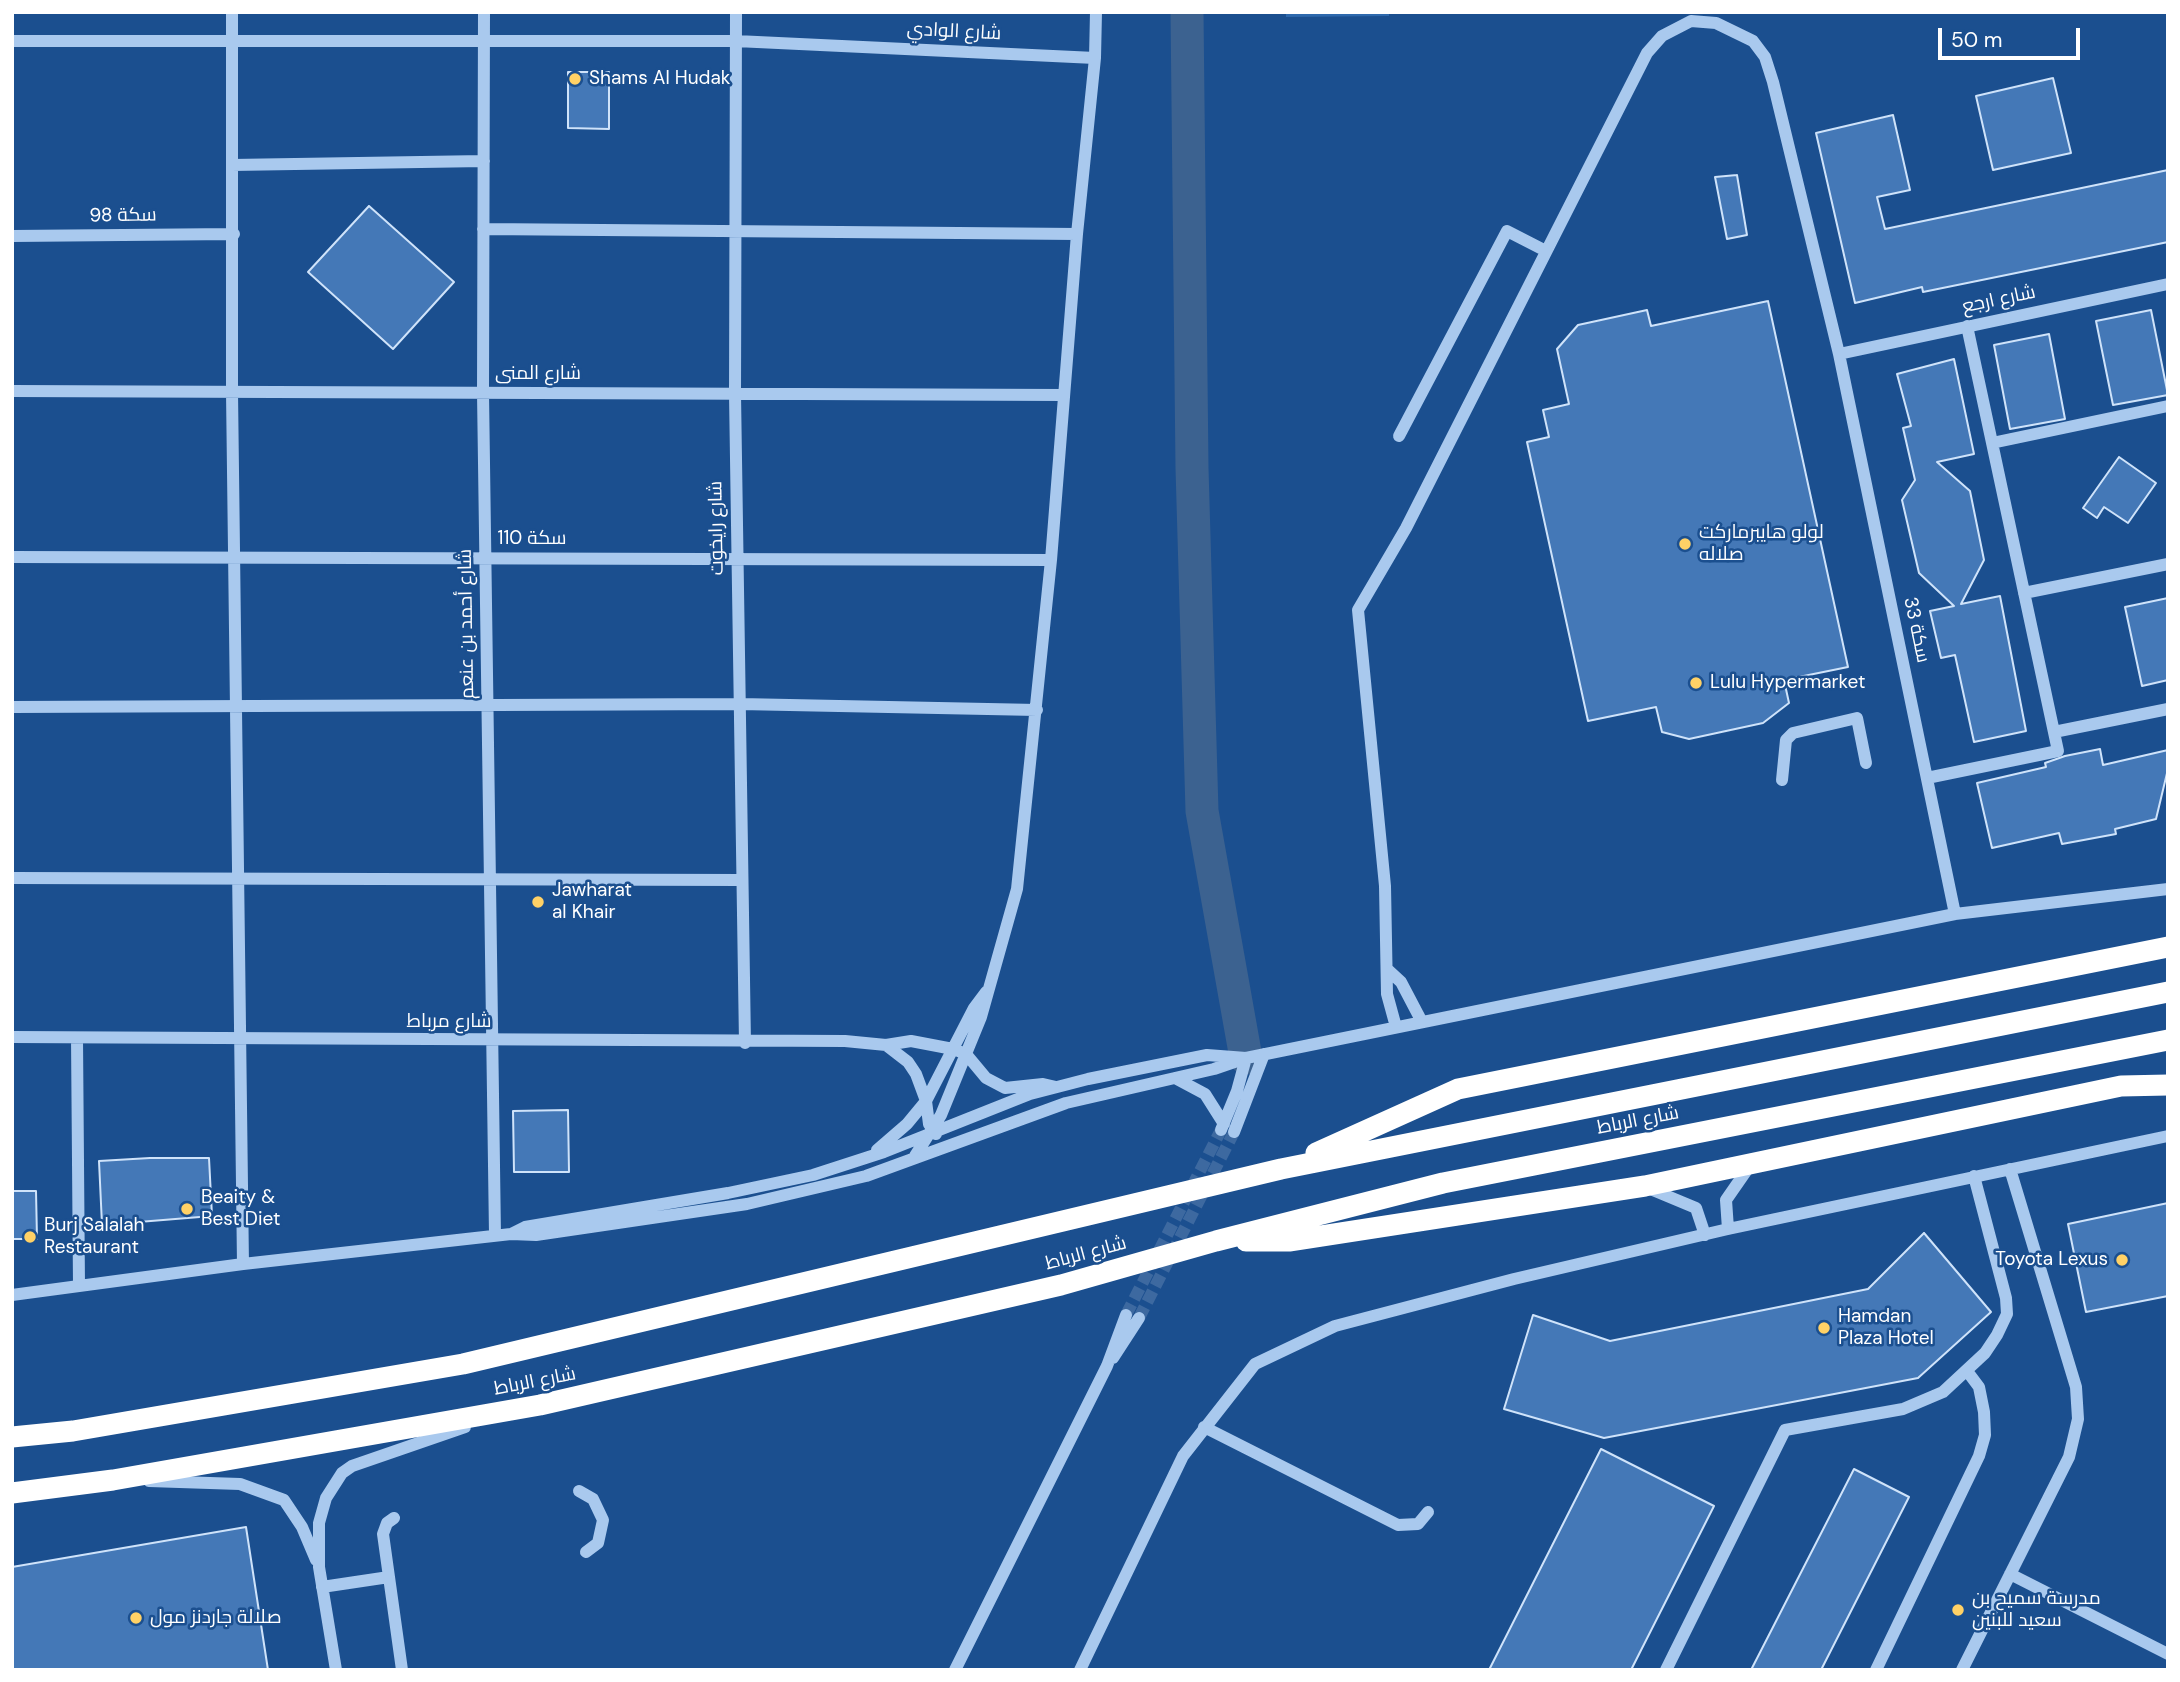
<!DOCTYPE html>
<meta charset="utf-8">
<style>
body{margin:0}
#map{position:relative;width:2180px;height:1682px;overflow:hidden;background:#1b4f8f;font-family:"DM Sans",sans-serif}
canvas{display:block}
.frame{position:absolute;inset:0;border:14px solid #fff;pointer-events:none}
.scale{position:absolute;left:1938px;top:28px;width:142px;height:32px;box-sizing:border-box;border:4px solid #fff;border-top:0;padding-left:9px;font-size:21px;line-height:24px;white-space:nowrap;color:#fff;-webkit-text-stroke:5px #1b4f8f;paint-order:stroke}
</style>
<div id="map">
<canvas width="2180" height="1682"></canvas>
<div class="frame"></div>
<div class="scale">50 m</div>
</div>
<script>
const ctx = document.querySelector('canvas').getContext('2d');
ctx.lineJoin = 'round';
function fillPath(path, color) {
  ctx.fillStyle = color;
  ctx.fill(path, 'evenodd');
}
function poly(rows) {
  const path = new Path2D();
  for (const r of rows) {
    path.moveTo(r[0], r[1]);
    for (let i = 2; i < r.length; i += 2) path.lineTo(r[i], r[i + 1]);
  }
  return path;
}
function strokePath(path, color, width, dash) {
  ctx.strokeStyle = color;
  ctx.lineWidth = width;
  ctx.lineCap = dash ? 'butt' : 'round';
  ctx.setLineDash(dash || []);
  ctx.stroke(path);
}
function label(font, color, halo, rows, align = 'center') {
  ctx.font = font + ' "DM Sans",Cairo,sans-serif';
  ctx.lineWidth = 5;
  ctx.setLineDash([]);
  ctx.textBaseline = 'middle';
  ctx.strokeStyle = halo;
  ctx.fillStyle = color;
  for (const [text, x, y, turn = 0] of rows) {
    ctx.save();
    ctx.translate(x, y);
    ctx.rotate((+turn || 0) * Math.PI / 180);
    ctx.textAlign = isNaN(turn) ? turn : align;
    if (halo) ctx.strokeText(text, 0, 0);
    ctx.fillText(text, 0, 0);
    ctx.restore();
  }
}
fillPath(poly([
 [1286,12,1389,12,1389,16,1286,17]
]), '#2e69ad');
strokePath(poly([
 [1187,12,1192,468,1202,811,1246,1058]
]), '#3c6290', 33);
const building = poly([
 [568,72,609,72,609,129,568,128,568,72],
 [2053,78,2071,153,1993,170,1976,96,2053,78],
 [1893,115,1910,190,1877,197,1885,229,2168,170,2168,242,1923,292,1922,287,1855,303,1816,133,1893,115],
 [1737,175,1747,235,1727,239,1715,177,1737,175],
 [369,206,454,282,393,349,308,272,369,206],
 [1768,301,1848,667,1784,680,1789,703,1763,723,1689,739,1662,732,1656,707,1588,721,1527,442,1549,437,1543,410,1569,404,1557,349,1578,325,1647,310,1651,326,1768,301],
 [2151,310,2168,395,2113,405,2096,321,2151,310],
 [2049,334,2065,419,2010,429,1994,345,2049,334],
 [1954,359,1974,454,1937,462,1970,491,1984,560,1961,604,2000,596,2026,731,1974,742,1955,655,1941,658,1930,611,1954,606,1919,573,1902,500,1915,480,1903,428,1911,426,1897,374,1954,359],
 [2119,457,2156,483,2128,523,2104,507,2097,518,2083,508,2119,457],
 [2168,598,2168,680,2142,686,2125,607,2168,598],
 [2100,749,2103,765,2168,750,2168,769,2156,819,2115,829,2116,834,2062,844,2059,833,1992,848,1977,783,2046,767,2045,763,2065,756,2100,749],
 [568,1110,569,1172,514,1172,513,1111,568,1110],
 [150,1158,209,1158,212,1216,102,1225,99,1161,150,1158],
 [12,1191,36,1191,37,1239,12,1239,12,1191],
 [2168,1203,2168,1296,2086,1312,2068,1224,2168,1203],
 [1924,1233,1991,1312,1918,1378,1604,1438,1504,1409,1533,1315,1610,1341,1868,1289,1924,1233],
 [1601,1449,1714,1506,1631,1670,1489,1670,1601,1449],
 [1854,1469,1909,1497,1821,1670,1751,1670,1854,1469],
 [246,1527,268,1670,12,1670,12,1567,246,1527]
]);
fillPath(building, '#4478b7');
strokePath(building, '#cfe3fa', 2);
strokePath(poly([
 [1126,1315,1221,1130],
 [1139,1318,1234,1132]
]), '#3d69a0', 12, [12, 6]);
strokePath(poly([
 [232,12,232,392,243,1264],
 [484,12,483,393,495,1235],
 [736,12,735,394,745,1043],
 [12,41,736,41,1095,58],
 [232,165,484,161],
 [483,229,1077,234],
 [12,236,234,234],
 [1839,354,2168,284],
 [12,391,1064,395],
 [1399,436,1507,231,1546,251],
 [1992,443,2168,406],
 [12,557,1051,560],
 [2024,593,2168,564],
 [12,707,740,704,1037,710],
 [2054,732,2168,709],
 [1927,778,2058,751,1967,326],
 [1782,780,1786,740,1793,733,1857,718,1866,763],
 [12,878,741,880],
 [1388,970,1401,982,1422,1022],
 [1396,1027,1387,994,1385,886,1358,610,1406,528,1647,53,1662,36,1691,21,1716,23,1753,41,1765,57,1773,82,1839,354,1955,914],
 [12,1037,845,1041,886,1045,911,1041,953,1049,966,1054,986,1078,1005,1088,1043,1084,1056,1087],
 [77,1038,79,1286],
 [886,1045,908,1062,916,1074,926,1101,929,1124,936,1134],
 [1175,1078,1205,1094,1224,1124],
 [1221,1130,1237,1091,1246,1058],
 [1234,1132,1264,1054],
 [877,1150,907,1124,926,1101,974,1008,986,992],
 [915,1156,941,1115,981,1017,1017,889,1051,560,1077,234,1095,58,1096,12],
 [1648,1188,1696,1208,1705,1235],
 [1728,1229,1726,1200,1751,1164],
 [511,1234,525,1227,728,1193,813,1175,884,1152,1030,1094,1088,1079,1207,1055,1246,1058],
 [12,1295,243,1264,511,1234,536,1235,747,1204,866,1176,1066,1103,1214,1069,1246,1058,1955,914,2168,889],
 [1113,1358,1139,1318],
 [1204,1427,1398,1525,1418,1524,1428,1512],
 [149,1481,240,1484,284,1500,302,1527,316,1560],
 [579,1491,593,1499,603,1520,598,1543,586,1552],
 [394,1518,387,1523,383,1534,402,1670],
 [2010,1574,2168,1654],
 [322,1587,389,1577],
 [336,1670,319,1567,319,1523,326,1498,342,1473,352,1466,465,1427],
 [955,1670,1107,1366,1126,1315],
 [1080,1670,1183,1456,1255,1364,1335,1326,1514,1279,1728,1229,2168,1136],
 [1666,1670,1785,1430,1903,1409,1943,1392,1985,1353,1997,1335,2007,1314,2006,1298,1974,1176],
 [1876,1670,1979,1456,1985,1435,1984,1412,1979,1387,1967,1371],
 [1962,1670,2069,1457,2078,1419,2076,1387,2010,1169]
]), '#a9c9ee', 12);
strokePath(poly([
 [1316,1153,1458,1089,2168,947],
 [1246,1241,1289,1241,1645,1186,2121,1086,2168,1085],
 [12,1437,73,1431,463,1364,1281,1169,2168,992],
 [12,1493,113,1480,540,1405,1061,1285,1216,1241,1443,1183,2168,1040]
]), '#fff', 21);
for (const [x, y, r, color] of [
 [575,79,7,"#ffd166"],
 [1685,544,7,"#ffd166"],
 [1696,683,7,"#ffd166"],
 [538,902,7,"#ffd166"],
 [187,1209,7,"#ffd166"],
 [30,1237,7,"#ffd166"],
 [2122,1260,7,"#ffd166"],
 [1824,1328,7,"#ffd166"],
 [1958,1610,7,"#ffd166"],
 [136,1618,7,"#ffd166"]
]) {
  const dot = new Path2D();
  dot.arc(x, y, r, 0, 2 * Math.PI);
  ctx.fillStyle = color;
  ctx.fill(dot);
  strokePath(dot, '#1b4f8f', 2.5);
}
label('19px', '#fff', '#1b4f8f', [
 ["شارع الوادي",954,32,3],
 ["سكة 98",123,216,-1],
 ["شارع ارجع",1999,300,-12],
 ["شارع المنى",538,374],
 ["شارع رايخوت",717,528,-91],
 ["سكة 110",532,539],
 ["شارع أحمد بن عنعم",467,624,-91],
 ["سكة 33",1916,630,78],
 ["شارع مرباط",449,1022],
 ["شارع الرباط",1638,1121,-11],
 ["شارع الرباط",1086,1254,-15],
 ["شارع الرباط",535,1382,-11]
]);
label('19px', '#fff', '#1b4f8f', [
 ["Shams Al Hudak",589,79],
 ["لولو هايبرماركت",1699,533],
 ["صلاله",1699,555],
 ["Lulu Hypermarket",1710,683],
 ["Jawharat",552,891],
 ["al Khair",552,913],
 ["Beaity &",201,1198],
 ["Best Diet",201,1220],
 ["Burj Salalah",44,1226],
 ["Restaurant",44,1248],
 ["Toyota Lexus",2108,1260,"right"],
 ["Hamdan",1838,1317],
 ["Plaza Hotel",1838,1339],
 ["مدرسة سميح بن",1972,1599],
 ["سعيد للبنين",1972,1621],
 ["صلالة جاردنز مول",150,1618]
], 'left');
</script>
